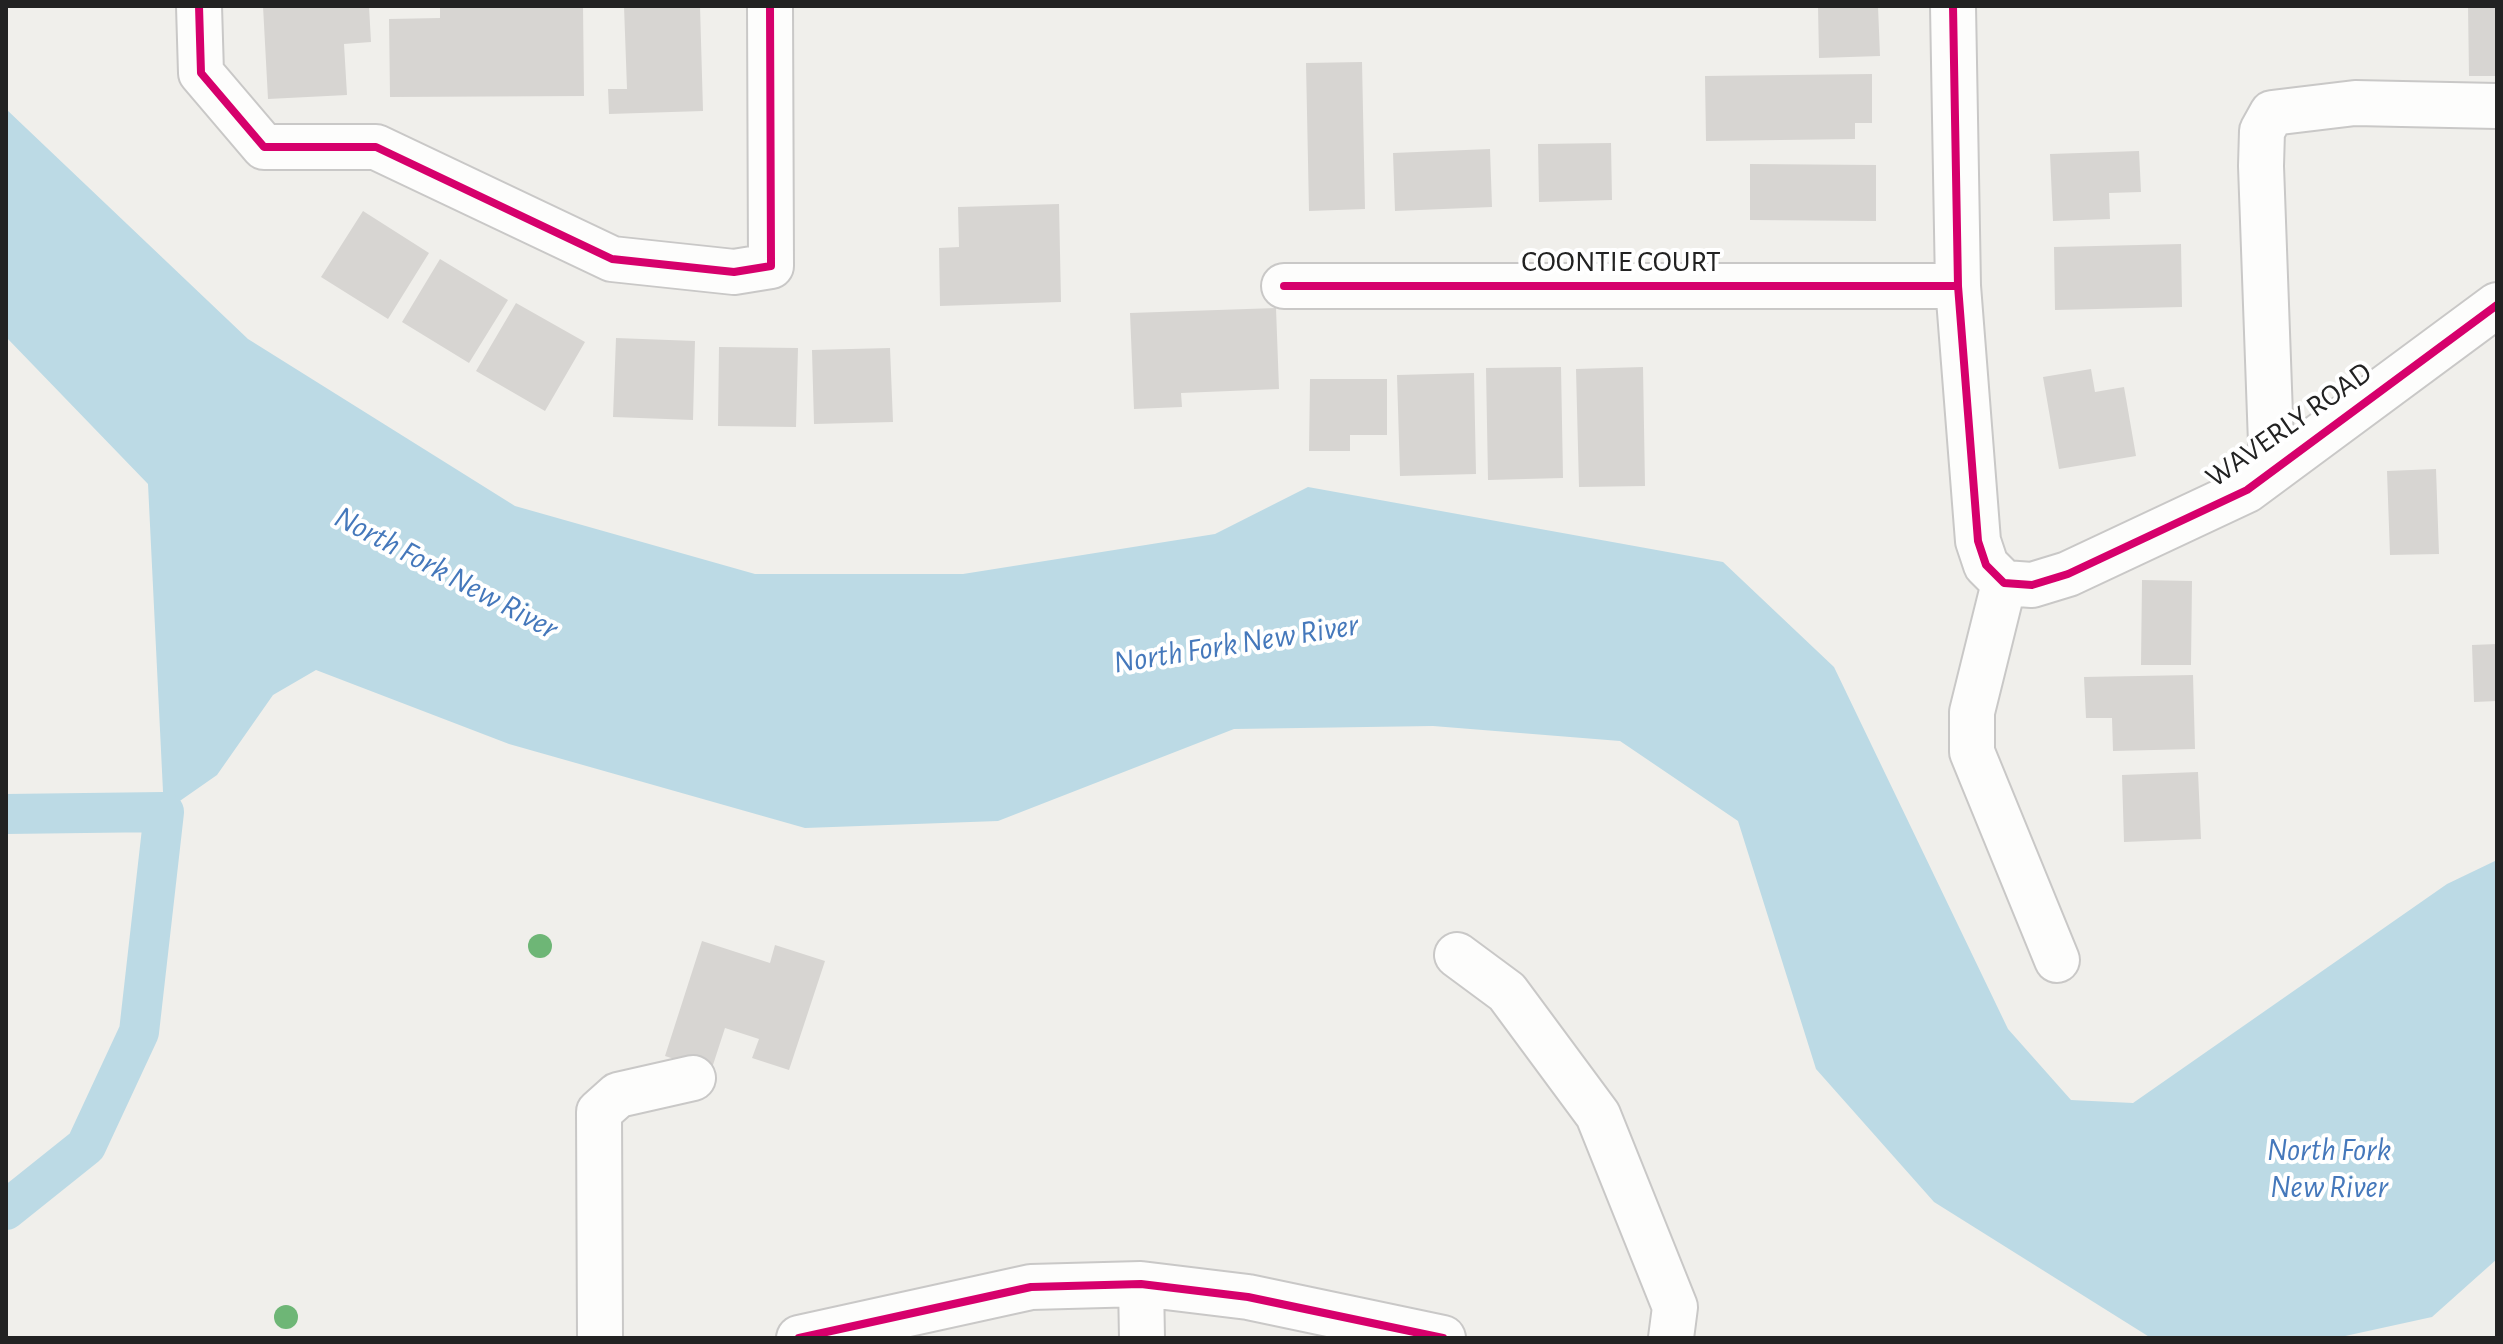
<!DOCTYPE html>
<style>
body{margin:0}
#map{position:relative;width:2503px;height:1344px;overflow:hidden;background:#f0efeb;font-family:"Alegreya Sans",sans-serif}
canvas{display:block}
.frame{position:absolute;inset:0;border:8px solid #222;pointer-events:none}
</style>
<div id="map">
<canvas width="2503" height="1344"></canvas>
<div class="frame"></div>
</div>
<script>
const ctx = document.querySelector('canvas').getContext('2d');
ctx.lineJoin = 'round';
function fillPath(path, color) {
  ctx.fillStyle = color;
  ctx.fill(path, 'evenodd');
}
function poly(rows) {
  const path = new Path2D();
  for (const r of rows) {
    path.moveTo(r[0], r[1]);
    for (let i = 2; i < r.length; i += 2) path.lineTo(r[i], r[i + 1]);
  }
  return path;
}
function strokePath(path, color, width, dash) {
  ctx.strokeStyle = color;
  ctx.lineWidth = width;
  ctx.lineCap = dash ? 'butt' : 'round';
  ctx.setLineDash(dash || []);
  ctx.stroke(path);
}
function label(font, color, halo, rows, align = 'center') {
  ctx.font = font + ' "Alegreya Sans",sans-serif';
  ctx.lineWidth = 8;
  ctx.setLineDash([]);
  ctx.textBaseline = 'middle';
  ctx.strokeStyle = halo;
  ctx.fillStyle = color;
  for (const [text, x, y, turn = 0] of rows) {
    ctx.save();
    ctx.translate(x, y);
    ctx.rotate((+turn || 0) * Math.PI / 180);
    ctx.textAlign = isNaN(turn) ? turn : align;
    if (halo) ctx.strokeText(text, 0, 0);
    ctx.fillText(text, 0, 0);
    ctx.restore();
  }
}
fillPath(poly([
 [6,109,248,339,515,506,755,574,963,574,1215,534,1308,487,1723,562,1834,667,2008,1029,2071,1100,2133,1103,2447,884,2497,860,2497,1259,2432,1317,2336,1338,2151,1338,1934,1202,1816,1069,1738,821,1620,741,1433,726,1234,729,998,821,805,828,509,744,316,670,273,695,217,775,164,812,148,484,6,337]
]), '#bcdae5');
strokePath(poly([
 [6,814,164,812,139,1032,86,1146,6,1210]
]), '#bcdae5', 40);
fillPath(poly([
 [263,6,369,6,371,42,344,44,347,95,268,99],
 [440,6,583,6,584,96,390,97,389,19,440,18],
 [624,6,700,6,703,111,609,114,608,89,627,89],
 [1818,6,1878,6,1880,56,1819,58],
 [2468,6,2497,6,2497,76,2469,76],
 [1362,62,1365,209,1309,211,1306,63],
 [1872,74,1872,123,1855,123,1855,139,1706,141,1705,76],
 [1611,143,1612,200,1539,202,1538,144],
 [1490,149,1492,207,1395,211,1393,153],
 [2139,151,2141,192,2109,193,2110,219,2053,221,2050,154],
 [1750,164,1876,165,1876,221,1750,220],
 [1059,204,1061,302,940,306,939,248,959,247,958,207],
 [363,211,429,253,388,319,321,277],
 [2181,244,2182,307,2055,310,2054,247],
 [440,259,508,300,469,363,402,322],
 [516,303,585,342,545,411,476,371],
 [1276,308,1279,389,1181,393,1182,407,1134,409,1130,313],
 [616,338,695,341,693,420,613,417],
 [719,347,798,348,796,427,718,426],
 [890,348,893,422,814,424,812,350],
 [1561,367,1563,478,1488,480,1486,368],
 [1643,367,1645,486,1579,487,1576,369],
 [2091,369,2095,392,2124,387,2136,456,2059,469,2043,377],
 [1474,373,1476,474,1400,476,1397,375],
 [1310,379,1387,379,1387,435,1350,435,1350,451,1309,451],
 [2436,469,2439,554,2390,555,2387,471],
 [2142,580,2192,581,2191,665,2141,665],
 [2497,644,2497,701,2474,702,2472,645],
 [2193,675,2195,749,2113,751,2112,718,2086,718,2084,677],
 [2198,772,2201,839,2124,842,2122,775],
 [702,941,770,963,775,945,825,961,789,1070,752,1058,759,1039,725,1028,711,1071,665,1056]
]), '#d7d5d2');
const minor = poly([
 [199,6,201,73,264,147,376,147,612,259,734,272,771,266,770,6],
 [1953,6,1958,286,1978,541,1986,565,2004,583],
 [1284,286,1958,286],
 [2272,471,2261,166,2262,131,2272,113,2355,103,2497,106],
 [2004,583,2032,585,2068,574,2247,490,2497,305],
 [2004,583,1972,712,1972,752,2057,960],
 [1457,955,1507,992,1598,1115,1675,1307,1671,1338],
 [1141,1284,1142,1338],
 [600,1338,599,1112,618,1095,693,1078],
 [799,1338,1031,1287,1141,1284,1248,1297,1443,1338]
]);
strokePath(minor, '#c9c8c7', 48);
strokePath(minor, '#fdfdfc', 44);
strokePath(poly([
 [199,6,201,73,264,147,376,147,612,259,734,272,771,266,770,6],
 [1953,6,1958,286,1978,541,1986,565,2004,583,2032,585,2068,574,2247,490,2497,305],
 [1284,286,1958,286],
 [799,1338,1031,1287,1141,1284,1248,1297,1443,1338]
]), '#d6006c', 8);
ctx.fillStyle = '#6eb676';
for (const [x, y] of [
 [540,946],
 [286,1317]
]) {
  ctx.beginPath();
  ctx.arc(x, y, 12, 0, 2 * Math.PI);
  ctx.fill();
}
label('30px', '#222', '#fff', [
 ["COONTIE COURT",1621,262],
 ["WAVERLY ROAD",2289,425,-35]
]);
label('italic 32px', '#4578bb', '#fff', [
 ["North Fork New River",446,573,28],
 ["North Fork New River",1236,644,-9],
 ["North Fork",2329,1150],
 ["New River",2329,1187]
]);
</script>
